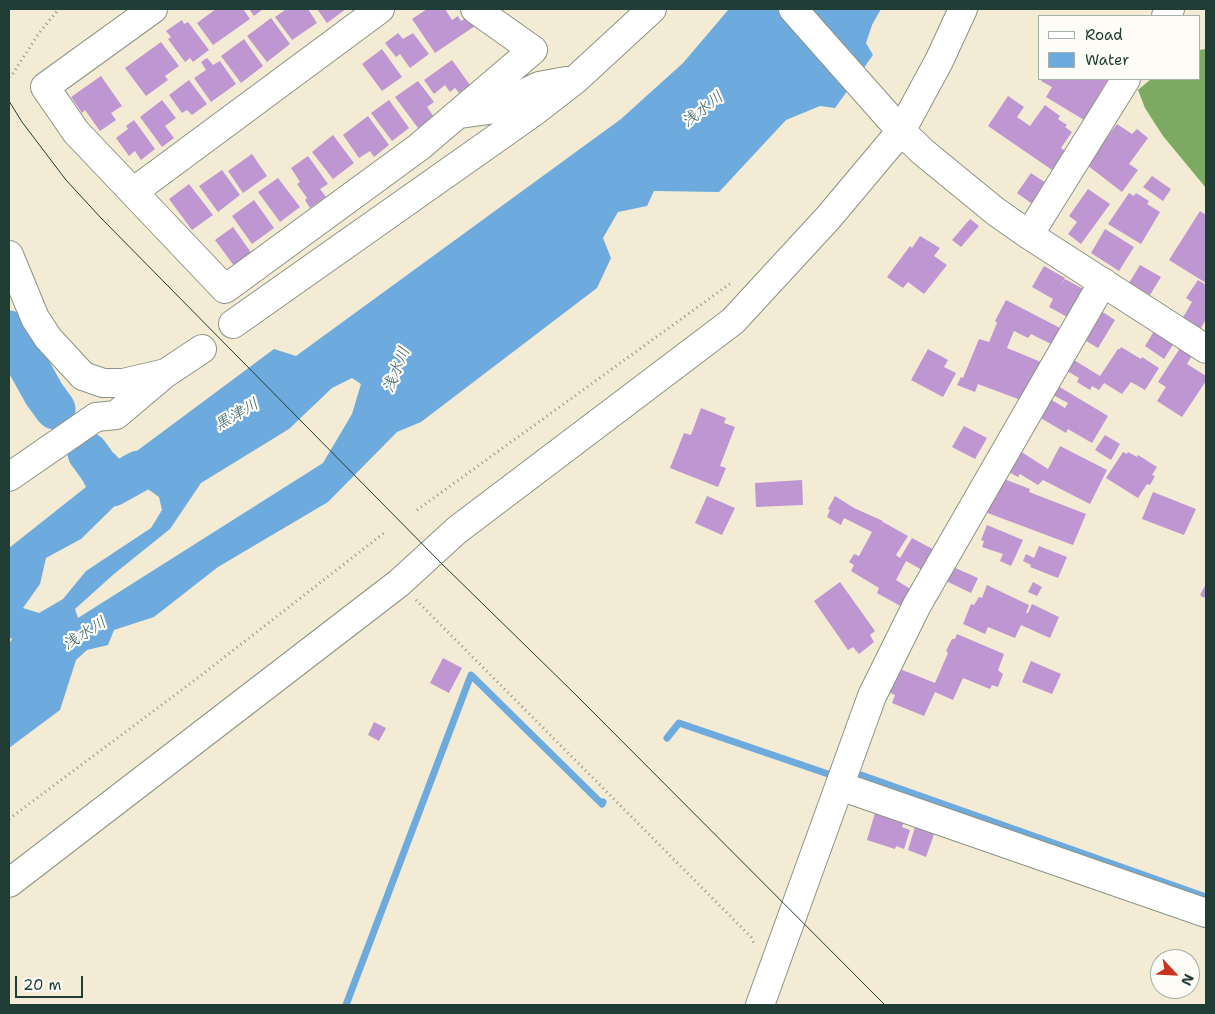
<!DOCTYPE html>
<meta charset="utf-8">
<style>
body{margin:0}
#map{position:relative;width:1215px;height:1014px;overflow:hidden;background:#f4ebd5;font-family:"Shantell Sans",sans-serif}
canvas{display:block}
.frame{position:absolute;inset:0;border:10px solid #1f3d34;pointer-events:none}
.legend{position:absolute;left:1038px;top:15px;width:162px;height:65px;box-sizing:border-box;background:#fdfcf7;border:1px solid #a4b0a9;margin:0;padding:6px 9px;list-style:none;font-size:15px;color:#1f3d34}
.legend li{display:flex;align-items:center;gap:10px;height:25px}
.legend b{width:25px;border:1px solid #a4b0a9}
.north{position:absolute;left:1150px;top:949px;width:50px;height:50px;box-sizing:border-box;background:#fdfcf7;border:1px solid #a4b0a9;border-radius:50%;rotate:115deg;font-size:14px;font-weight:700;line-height:20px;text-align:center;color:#1f3d34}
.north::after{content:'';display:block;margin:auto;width:18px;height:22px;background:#c8321e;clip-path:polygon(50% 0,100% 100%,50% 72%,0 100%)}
.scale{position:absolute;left:15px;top:976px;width:68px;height:22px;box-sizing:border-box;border:2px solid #1f3d34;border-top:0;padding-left:6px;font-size:15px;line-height:18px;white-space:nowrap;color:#1f3d34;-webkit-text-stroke:4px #fdfcf7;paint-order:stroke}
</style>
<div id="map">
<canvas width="1215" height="1014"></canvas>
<div class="frame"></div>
<ul class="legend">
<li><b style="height:6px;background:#fff"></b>Road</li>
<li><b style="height:14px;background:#6dabdf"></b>Water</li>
</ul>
<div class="north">N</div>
<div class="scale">20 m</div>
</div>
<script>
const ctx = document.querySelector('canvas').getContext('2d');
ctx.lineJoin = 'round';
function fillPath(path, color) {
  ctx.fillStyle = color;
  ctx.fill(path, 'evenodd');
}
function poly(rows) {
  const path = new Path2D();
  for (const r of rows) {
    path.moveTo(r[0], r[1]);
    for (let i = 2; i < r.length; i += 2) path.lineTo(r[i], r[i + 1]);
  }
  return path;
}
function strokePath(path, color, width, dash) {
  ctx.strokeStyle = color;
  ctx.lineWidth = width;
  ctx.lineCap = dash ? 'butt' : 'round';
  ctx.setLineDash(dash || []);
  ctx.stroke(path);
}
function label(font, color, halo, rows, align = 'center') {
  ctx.font = font + ' "Shantell Sans","Klee One",sans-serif';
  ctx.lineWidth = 4.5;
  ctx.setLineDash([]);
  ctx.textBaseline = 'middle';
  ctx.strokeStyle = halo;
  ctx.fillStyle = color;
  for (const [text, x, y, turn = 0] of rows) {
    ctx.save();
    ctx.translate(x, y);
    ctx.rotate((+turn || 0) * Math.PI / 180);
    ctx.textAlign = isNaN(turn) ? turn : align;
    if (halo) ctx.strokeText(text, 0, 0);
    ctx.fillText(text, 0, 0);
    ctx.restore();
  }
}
fillPath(poly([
 [1206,49,1206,188,1163,136,1145,108,1138,90,1151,79,1199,79,1199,50]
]), '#7caa62');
fillPath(poly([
 [729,9,881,9,872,25,866,43,873,55,835,108,820,106,786,120,719,192,654,191,647,206,618,212,603,238,611,258,597,288,421,422,397,432,328,502,218,567,154,617,114,630,108,645,87,650,76,660,60,710,9,748,9,644,12,639,9,637,9,548,86,487,81,477,114,453,122,462,274,349,296,356,621,119,683,63],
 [352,378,361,384,352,414,323,463,78,618,75,609,114,574,170,529,201,483,289,429,332,388],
 [145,487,159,497,162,510,151,528,86,571,63,599,39,613,23,608,40,584,46,558,81,539,132,489]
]), '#6dabdf');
strokePath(poly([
 [667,738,679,723,834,776],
 [861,775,1206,897],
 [346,1005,471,675,602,804,603,802]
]), '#6dabdf', 7);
strokePath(poly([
 [9,331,44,394,55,409],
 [88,453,112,486,139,471]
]), '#6dabdf', 41);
fillPath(poly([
 [216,9,243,9,250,19,213,45,197,23],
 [249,9,263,9,254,16],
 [285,9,308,9,317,23,292,40,275,17,285,10],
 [317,9,346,9,327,23],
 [427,9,445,9,452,20,458,16,461,21,469,16,475,26,435,53,412,19],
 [271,18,290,44,267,62,247,36],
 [182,20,184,24,188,22,209,50,193,62,190,58,185,62,168,39,171,37,166,31],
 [398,33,403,39,413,33,429,54,410,68,400,54,396,57,385,43],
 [244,39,263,66,241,83,221,56],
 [161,42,179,66,165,76,168,80,146,96,125,68],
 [382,49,402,77,382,91,362,64],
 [207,58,213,65,220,61,236,84,211,102,194,78,206,70,201,62],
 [452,60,470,85,459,93,455,88,450,92,445,85,434,94,424,80],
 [101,76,122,106,111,113,116,120,100,131,85,110,82,113,71,97],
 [1042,79,1108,79,1084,120,1046,97,1052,87,1041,81],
 [189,80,207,104,192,115,187,110,182,113,169,95],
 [418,81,434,102,427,107,434,117,418,128,395,97],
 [1008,96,1024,107,1017,117,1030,126,1045,105,1060,116,1058,119,1067,125,1065,127,1072,132,1061,148,1068,153,1055,172,988,126],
 [162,100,176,118,165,126,174,138,162,147,140,117],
 [389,100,409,128,392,141,371,113],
 [368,116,389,145,374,157,370,151,359,158,343,135],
 [134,120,155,149,141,160,135,151,129,156,116,138,128,129,126,126],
 [1117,124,1132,134,1137,129,1148,138,1129,164,1138,170,1122,192,1087,165],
 [333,135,354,163,333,179,312,152],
 [252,154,267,176,243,193,228,171],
 [308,156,328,184,320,189,326,197,310,208,305,200,307,198,297,184,300,182,291,168],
 [222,170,240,195,218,212,199,186],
 [1031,173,1049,185,1035,206,1017,193],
 [1152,176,1171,189,1163,201,1143,187],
 [278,178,300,207,280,222,258,192],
 [189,184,213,215,192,230,169,199],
 [1088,189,1110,204,1081,244,1068,234,1077,222,1069,216],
 [1129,193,1134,196,1136,193,1149,201,1147,204,1160,212,1141,244,1108,224],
 [254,200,274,228,252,244,232,216],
 [1200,211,1206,215,1206,283,1169,260],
 [970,219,979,226,961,247,952,240],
 [233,227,252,254,235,267,215,240],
 [1105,229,1134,247,1119,271,1091,253],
 [920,236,940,248,934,256,947,265,924,294,908,282,903,288,887,277,910,246,912,248],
 [1140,265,1161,277,1150,295,1129,283],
 [1044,266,1065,278,1060,286,1065,279,1087,291,1071,319,1049,307,1053,299,1032,287],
 [1198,280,1206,285,1206,319,1200,330,1182,319,1192,302,1186,298],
 [1006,300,1064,330,1055,346,1031,334,1028,338,1014,331,1007,348,1041,362,1026,402,978,384,975,392,957,385,961,377,963,378,979,339,989,342,997,323,995,321],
 [1101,311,1115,320,1098,348,1083,339],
 [1156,328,1176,340,1164,359,1145,346],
 [1182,345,1194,352,1187,364,1206,376,1206,381,1182,417,1157,401,1166,387,1158,382],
 [1121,347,1141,359,1142,357,1159,368,1145,390,1131,382,1122,394,1104,383,1099,390,1092,386,1090,390,1077,382,1079,378,1067,371,1074,360,1100,376,1118,349,1120,349],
 [928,349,948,360,944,367,956,373,943,397,911,380],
 [1058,386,1108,416,1092,443,1068,429,1066,433,1039,417,1050,399,1065,408,1068,403,1053,395],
 [701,408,726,418,724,423,735,427,720,466,726,468,718,487,670,468,684,433,691,435],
 [964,426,987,438,975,459,952,447],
 [1105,435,1120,444,1111,460,1095,450],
 [1060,446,1107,470,1090,504,1043,480,1038,485,1020,474,1018,477,1007,471,1020,451,1048,469],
 [1123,452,1127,454,1128,452,1137,457,1138,455,1157,467,1152,475,1155,476,1150,485,1147,484,1138,498,1106,478],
 [1004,479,1030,489,1029,492,1086,514,1073,545,985,512,994,497,996,498],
 [802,480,803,505,756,507,755,483],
 [1153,492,1196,509,1184,535,1142,519],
 [707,496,735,508,722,535,695,523],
 [835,496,854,508,883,521,880,528,883,522,908,536,896,555,900,558,912,538,938,552,926,572,906,561,896,580,912,590,904,608,877,593,879,588,851,571,854,565,849,562,854,554,859,556,872,532,844,518,841,525,827,517,830,510,828,509],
 [987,525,1023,540,1011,566,1000,561,1003,554,982,547,984,541,981,540],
 [1039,546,1067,557,1058,578,1030,567,1031,565,1023,561,1026,554,1034,558],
 [953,567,978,578,971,593,946,581],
 [840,582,875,631,870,635,874,642,859,654,853,647,848,650,814,601],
 [1033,582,1042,587,1037,596,1028,592],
 [1206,584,1206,594,1204,598,1200,595],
 [987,585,1029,605,1026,613,1028,613,1032,604,1059,617,1050,638,1021,625,1015,638,988,627,985,634,963,624,971,604,974,605,979,597,982,598],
 [957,634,1004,654,998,670,1003,674,998,687,992,685,990,689,963,678,953,700,935,692,924,716,892,703,895,695,890,693,900,669,935,683,948,653,946,651,952,639,955,639],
 [443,658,462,668,449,693,430,683],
 [1031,661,1061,674,1052,694,1022,682],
 [374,722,386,728,379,741,368,735],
 [877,806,906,815,902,827,910,830,904,849,896,846,895,849,867,840],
 [922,822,937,826,926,857,908,850,915,827,920,829]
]), '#be96d1');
const minor = poly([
 [153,9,45,87,76,132,225,289,419,147,533,50,475,9],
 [793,9,901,131,923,152,995,211,1029,235,1206,349],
 [1166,16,1170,9],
 [460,114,489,110,539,86,566,81],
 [133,192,380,9],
 [1029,235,1126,79],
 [9,255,35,318,48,338,83,376,103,383,123,383,166,373,202,349],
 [233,324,535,111,575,80,652,9],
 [9,477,96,417,116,415,161,377],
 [840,786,1206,913],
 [9,883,399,583,457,530,733,321,828,218,901,131,939,61,963,9],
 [760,1005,872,696,917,605,1103,282]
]);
strokePath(minor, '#8a9484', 30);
strokePath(poly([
 [9,77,12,75,39,33,59,9],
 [417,510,731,283],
 [416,600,751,937,755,945],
 [9,819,199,677,384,533]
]), '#8a9484', 3, [1, 4]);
strokePath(minor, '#fff', 28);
strokePath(poly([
 [9,101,22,122,66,180,101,218,441,563,576,695,885,1005]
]), '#1f3d34', 1);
label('italic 16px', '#365e67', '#fdfcf7', [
 ["浅水川",703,110,-38],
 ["浅水川",397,370,-68],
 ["黒津川",237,415,-30],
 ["浅水川",85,634,-32]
]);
</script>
